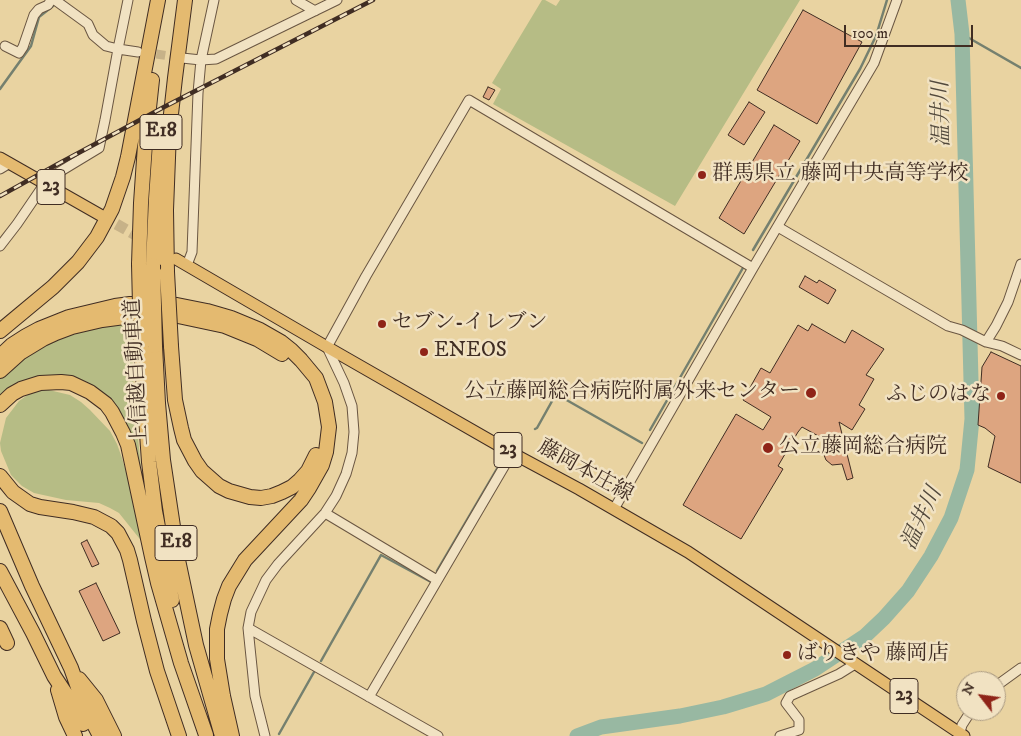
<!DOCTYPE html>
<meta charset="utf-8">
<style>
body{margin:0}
#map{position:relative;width:1021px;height:736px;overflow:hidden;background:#e9d3a1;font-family:"IM FELL DW Pica",serif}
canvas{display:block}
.north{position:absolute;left:956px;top:671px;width:50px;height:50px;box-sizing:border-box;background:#f1e2c2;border:1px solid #aa9a82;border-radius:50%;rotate:300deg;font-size:14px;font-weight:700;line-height:20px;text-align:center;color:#402d23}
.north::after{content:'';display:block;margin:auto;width:18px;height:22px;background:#8f2418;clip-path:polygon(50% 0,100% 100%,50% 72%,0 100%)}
.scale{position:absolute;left:844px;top:25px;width:129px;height:22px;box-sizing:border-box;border:2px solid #402d23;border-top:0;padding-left:6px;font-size:15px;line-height:18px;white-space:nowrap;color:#402d23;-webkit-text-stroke:4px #f1e2c2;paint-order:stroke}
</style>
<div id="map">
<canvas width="1021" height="736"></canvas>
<div class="north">N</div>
<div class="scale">100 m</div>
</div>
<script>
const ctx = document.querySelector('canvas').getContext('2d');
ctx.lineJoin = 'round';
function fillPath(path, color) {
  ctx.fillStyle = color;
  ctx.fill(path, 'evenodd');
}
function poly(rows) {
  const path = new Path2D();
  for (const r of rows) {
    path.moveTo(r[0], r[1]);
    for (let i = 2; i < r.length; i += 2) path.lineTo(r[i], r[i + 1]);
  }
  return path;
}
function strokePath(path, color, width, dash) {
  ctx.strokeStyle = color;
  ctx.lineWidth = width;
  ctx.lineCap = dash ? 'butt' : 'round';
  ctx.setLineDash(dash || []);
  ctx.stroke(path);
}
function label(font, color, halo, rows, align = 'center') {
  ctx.font = font + ' "IM FELL DW Pica","Noto Serif JP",serif';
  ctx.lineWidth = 5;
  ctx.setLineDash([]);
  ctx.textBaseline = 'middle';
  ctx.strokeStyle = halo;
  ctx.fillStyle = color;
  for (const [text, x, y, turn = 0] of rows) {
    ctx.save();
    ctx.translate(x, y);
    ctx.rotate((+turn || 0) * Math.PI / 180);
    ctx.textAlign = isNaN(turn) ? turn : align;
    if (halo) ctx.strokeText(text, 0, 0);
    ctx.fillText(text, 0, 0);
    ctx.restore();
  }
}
fillPath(poly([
 [542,0,545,0,556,6,560,0,800,0,675,206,493,104,501,89,492,83],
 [131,322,134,398,143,488,132,440,75,377,58,375,39,376,20,382,7,390,0,397,0,379,10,368,23,357,52,342,67,336,101,326],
 [37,390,49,390,70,395,81,402,90,410,110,431,117,444,122,458,131,489,143,543,119,513,110,508,99,503,66,500,34,493,22,486,11,475,1,451,0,443,6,418,19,401,29,394]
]), '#b6bc85');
strokePath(poly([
 [962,34,1021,68],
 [0,89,31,46,39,17,53,6,55,3],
 [753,250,860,69,876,36,887,0],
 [535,429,537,428,556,394,642,443],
 [650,430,744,266],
 [512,444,519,433],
 [437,571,504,457],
 [321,661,381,555,431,582],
 [279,734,314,672]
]), '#75806f', 2.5);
strokePath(poly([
 [577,736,601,727,680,716,723,707,766,694,815,669,865,636,884,618,908,591,931,556,951,518,967,470,972,419,962,34,958,0]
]), '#98b8a2', 15);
const building = poly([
 [803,10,862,42,817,124,757,90,803,10],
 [488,87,495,90,489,100,483,97,488,87],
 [749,102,765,112,744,145,728,135,749,102],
 [774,125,800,141,744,234,719,218,774,125],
 [805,276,817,283,819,280,836,290,828,304,799,287,805,276],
 [812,324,845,343,852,330,884,349,866,375,874,379,859,405,865,409,852,430,839,422,853,478,847,480,842,464,832,465,826,460,822,450,822,438,802,427,798,432,778,466,783,469,741,539,683,505,736,414,763,430,771,417,743,400,761,368,770,373,798,325,808,331,812,324],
 [991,352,1021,366,1021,483,988,467,995,436,985,428,978,425,982,367,991,352],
 [87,540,99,564,92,567,81,543,87,540],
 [96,583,120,633,103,641,79,591,96,583]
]);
fillPath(building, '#dda580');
strokePath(building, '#402d23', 1);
strokePath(poly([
 [143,52,182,58]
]), '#c7b288', 9, [9, 4.5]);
strokePath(poly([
 [102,216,146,241]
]), '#c7b288', 11, [11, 5.5]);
const minor = poly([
 [128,0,118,49,138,52],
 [296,0,315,11],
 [5,46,19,53,23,47,34,15,39,9,48,5,51,0],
 [182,58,201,60,216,59,337,0],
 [0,169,10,163],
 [778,227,948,326,962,330,986,342,1002,346,1021,355],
 [0,246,17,224,45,183,56,174,99,148,105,120,118,49,106,46,93,35,88,24,55,0],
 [187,265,192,252,198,93,201,60,214,0],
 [986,342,996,326,1008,302,1021,264],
 [614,509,753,268,874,63,897,0],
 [325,513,437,580],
 [248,628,438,736],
 [996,686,1021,668],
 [369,697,512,453],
 [265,736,255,696,248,628,251,612,266,580,278,564,325,513,336,496,346,474,352,453,354,432,352,406,344,383,327,347,366,276,469,100,753,268],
 [780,736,799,730,799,720,786,703,790,696,839,674,855,664],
 [959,736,962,725,971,711]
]);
const major = poly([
 [0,158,102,216],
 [176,259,327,347,512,453,579,489,688,552,964,736]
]);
const highway = poly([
 [139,264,141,203,145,145,152,80],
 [153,265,156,199,160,142],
 [167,272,166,210,169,132,175,78,185,0],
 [0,331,53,287,78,262,97,237,112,209,123,177,128,157,158,0],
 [155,346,158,403,163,460,178,560,196,645,222,736],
 [171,346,175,400,181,428,184,440,195,461,202,471,219,486,229,491,250,497,261,498,272,496,282,492,292,487,300,480,308,471,316,455],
 [141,347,149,462,155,511,172,600],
 [0,356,12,345,26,336,39,329,69,317,115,306,130,304,161,304,177,305,207,311,231,318,260,330,281,342,291,350,301,360,316,378,325,402,329,427,326,452,322,465,309,488,301,500,245,560,229,586,224,599,220,614,217,629,217,659,223,696,232,736],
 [0,371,20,353,43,339,56,333,72,327,102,320,147,314,178,316,225,326,257,339,282,354],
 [0,405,12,394,21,389,40,383,61,382,71,383,90,392,106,404,112,412,123,433,128,445,152,557,158,583,181,663,206,735],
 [0,476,13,492,30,504,40,507,73,512,94,517,111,526,118,533,127,550,130,560,144,621,157,671,179,736],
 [0,511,32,586,71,668,85,707,100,736],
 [0,571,33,633,54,676,77,711,83,724],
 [0,628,7,643],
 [79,679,96,700,114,736],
 [58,690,66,717,75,736]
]);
strokePath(minor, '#6a5642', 11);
strokePath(major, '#402d23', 13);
strokePath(highway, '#402d23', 16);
strokePath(minor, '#f1e2c2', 9);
strokePath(major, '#e4ba70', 11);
strokePath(highway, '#e4ba70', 14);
const rail = poly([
 [0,196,56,165,164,107,373,0]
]);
strokePath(rail, '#402d23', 4.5);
strokePath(rail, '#f1e2c2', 2.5, [8]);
const highwayBridge = poly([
 [139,264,141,347],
 [153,265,155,346],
 [167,272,171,346]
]);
strokePath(highwayBridge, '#402d23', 16, []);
strokePath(highwayBridge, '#e4ba70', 14);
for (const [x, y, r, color] of [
 [702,175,5,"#8f2418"],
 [382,324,5,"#8f2418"],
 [424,352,5,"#8f2418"],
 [811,393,6,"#8f2418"],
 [1001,396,5,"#8f2418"],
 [768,448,6,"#8f2418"],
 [787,655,5,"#8f2418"]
]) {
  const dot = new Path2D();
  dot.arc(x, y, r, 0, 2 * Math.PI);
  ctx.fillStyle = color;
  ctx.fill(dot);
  strokePath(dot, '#f1e2c2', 2);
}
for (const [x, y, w] of [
 [161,132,42],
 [51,187,28],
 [508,450,28],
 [176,543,42],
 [904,696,28]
]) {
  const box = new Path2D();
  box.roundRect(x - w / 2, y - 17.5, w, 35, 4);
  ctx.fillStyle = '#f1e2c2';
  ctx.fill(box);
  strokePath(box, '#402d23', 1);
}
label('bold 20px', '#402d23', null, [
 ["E18",161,132],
 ["23",51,187],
 ["23",508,450],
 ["E18",176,543],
 ["23",904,696]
]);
label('21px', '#402d23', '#f1e2c2', [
 ["群馬県立 藤岡中央高等学校",712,175],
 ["セブン-イレブン",392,324],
 ["ENEOS",434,352],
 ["公立藤岡総合病院附属外来センター",800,393,"right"],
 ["ふじのはな",991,396,"right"],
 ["公立藤岡総合病院",779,448],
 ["ばりきや 藤岡店",797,655]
], 'left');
label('21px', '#402d23', '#f1e2c2', [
 ["上信越自動車道",138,372,-93],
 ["藤岡本庄線",585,472,29]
]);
label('italic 22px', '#52493c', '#f1e2c2', [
 ["温井川",943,114,-91],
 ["温井川",923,519,-65]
]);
</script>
